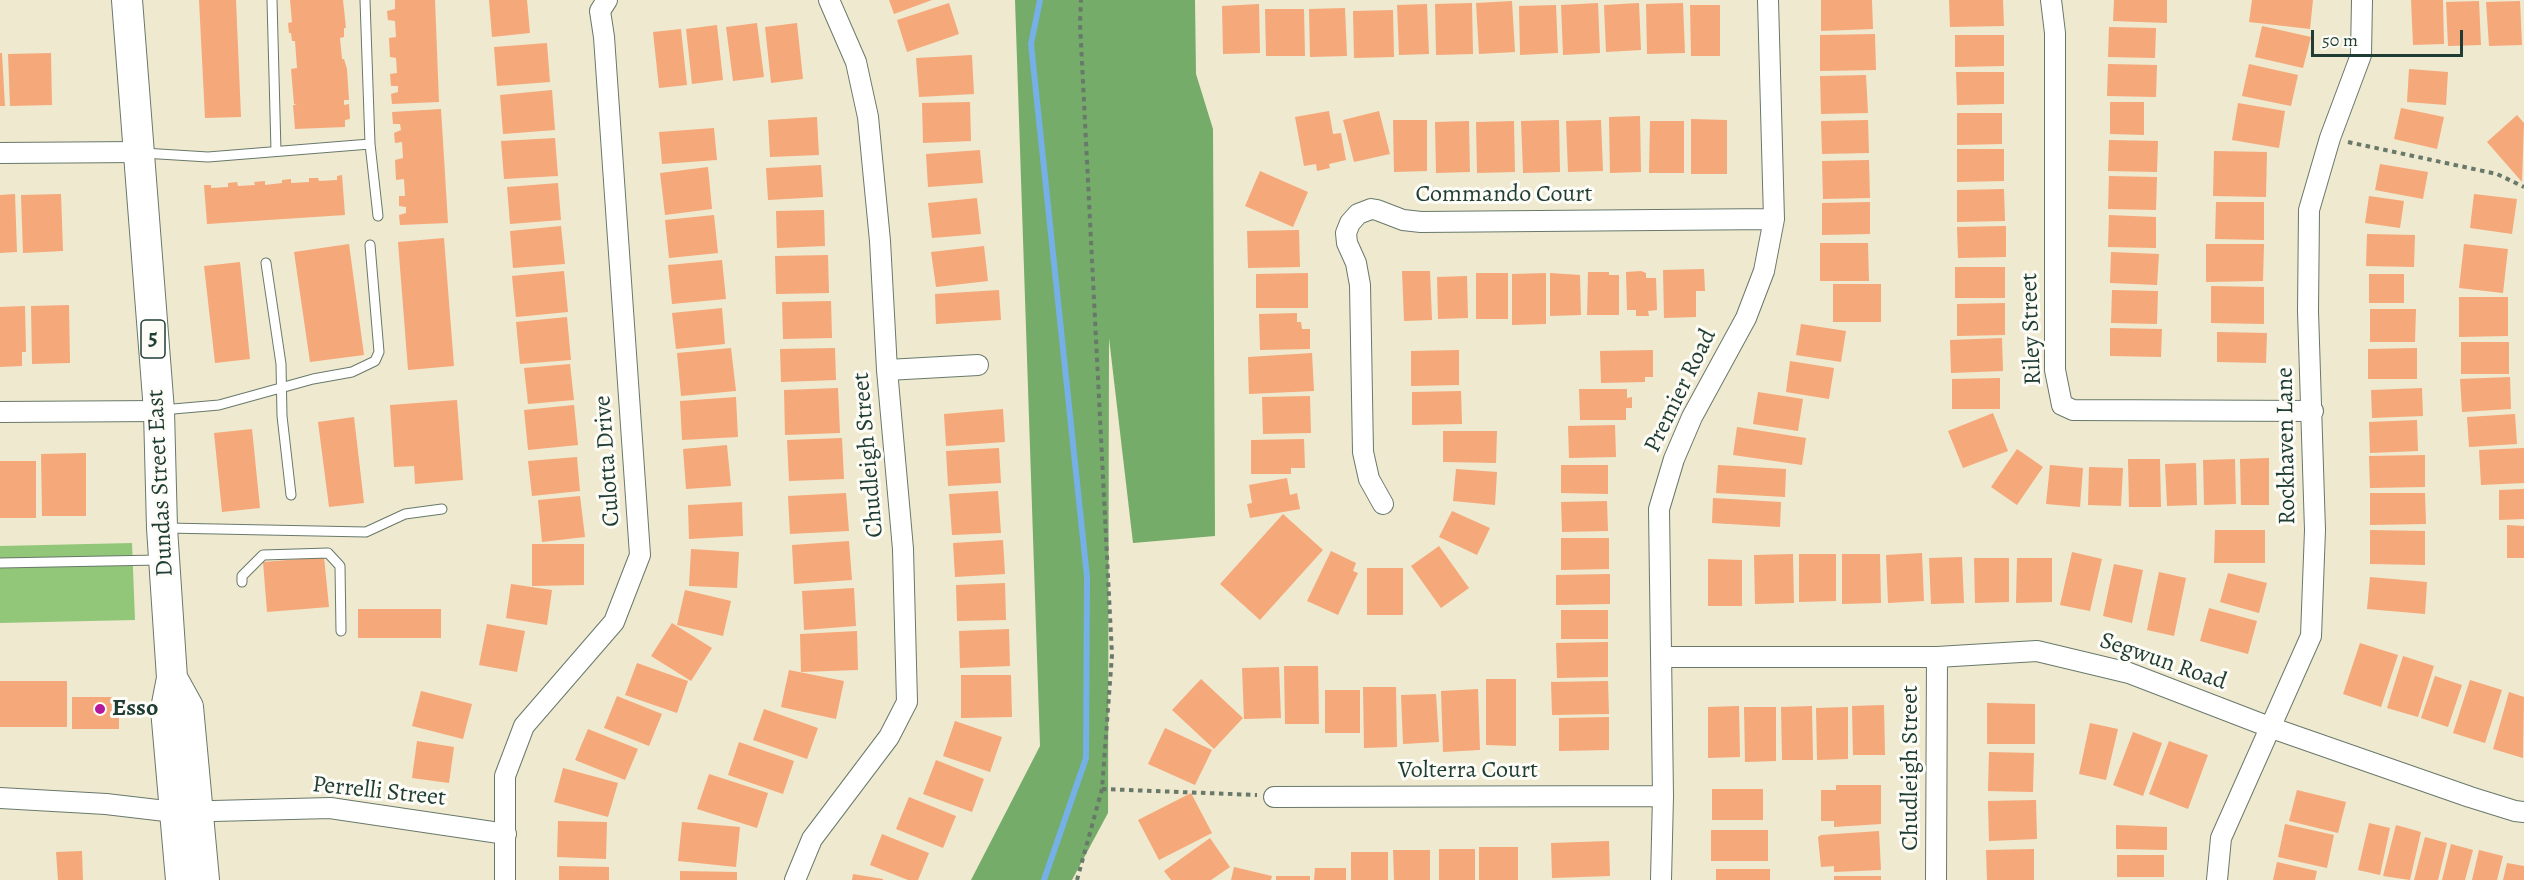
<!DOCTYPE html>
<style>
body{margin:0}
#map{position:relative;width:2524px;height:880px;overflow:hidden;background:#efe9cf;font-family:Alegreya,serif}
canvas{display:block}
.scale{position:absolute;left:2311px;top:30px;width:152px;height:27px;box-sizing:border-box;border:3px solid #1f3d34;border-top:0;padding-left:8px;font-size:18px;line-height:21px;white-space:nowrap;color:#1f3d34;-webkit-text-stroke:4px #fdfcf7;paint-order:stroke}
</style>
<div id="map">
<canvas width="2524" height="880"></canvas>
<div class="scale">50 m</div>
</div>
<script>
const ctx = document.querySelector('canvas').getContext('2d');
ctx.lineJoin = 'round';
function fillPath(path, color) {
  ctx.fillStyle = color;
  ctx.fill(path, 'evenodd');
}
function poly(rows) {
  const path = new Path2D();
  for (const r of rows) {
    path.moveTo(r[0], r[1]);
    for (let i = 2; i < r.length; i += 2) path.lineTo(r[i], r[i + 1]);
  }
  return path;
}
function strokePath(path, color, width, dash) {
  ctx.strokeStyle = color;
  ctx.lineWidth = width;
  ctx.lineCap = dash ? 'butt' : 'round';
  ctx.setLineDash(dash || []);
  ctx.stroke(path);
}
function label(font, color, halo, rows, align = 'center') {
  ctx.font = font + ' Alegreya,serif';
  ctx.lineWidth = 6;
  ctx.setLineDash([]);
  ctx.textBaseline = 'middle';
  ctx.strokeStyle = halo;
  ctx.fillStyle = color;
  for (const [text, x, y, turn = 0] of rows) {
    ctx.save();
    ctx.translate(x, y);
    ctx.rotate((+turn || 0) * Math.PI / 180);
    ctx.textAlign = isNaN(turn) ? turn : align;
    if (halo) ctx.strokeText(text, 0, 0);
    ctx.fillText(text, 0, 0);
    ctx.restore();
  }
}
fillPath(poly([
 [132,543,135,620,0,623,0,546]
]), '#92c779');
fillPath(poly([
 [1015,0,1195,0,1196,74,1213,129,1215,536,1133,543,1109,338,1108,813,1072,880,971,880,1040,746]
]), '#75ac69');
strokePath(poly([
 [1040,0,1031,44,1087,577,1086,758,1044,880]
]), '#75b0e6', 6);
fillPath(poly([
 [199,0,236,0,241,117,205,118],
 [290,0,343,0,346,28,344,28,344,37,340,38,342,59,344,59,347,69,349,100,344,100,344,105,349,104,350,119,345,120,345,127,295,129,293,105,297,105,294,104,291,69,297,68,295,41,292,41,291,33,289,33,288,23,292,22],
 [395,0,435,0,439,102,392,104,391,94,398,92,398,86,391,86,390,74,397,73,396,58,390,57,389,38,396,37,395,21,388,20,387,11,395,9],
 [489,0,527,0,530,33,492,37],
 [889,0,932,0,894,14],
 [1821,0,1872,0,1873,29,1821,31],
 [1949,0,2003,0,2004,26,1950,27],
 [2114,0,2167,0,2167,23,2113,21],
 [2252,0,2313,0,2310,29,2249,22],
 [2411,0,2443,0,2444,44,2413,45],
 [1512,1,1515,52,1479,54,1476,3],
 [2479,1,2481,45,2448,46,2446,2],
 [2520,1,2522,45,2489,46,2486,2],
 [949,3,959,34,907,52,897,20],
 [1472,3,1473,54,1436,55,1435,4],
 [1598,3,1600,53,1563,55,1561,5],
 [1639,3,1641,50,1606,52,1604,5],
 [1683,3,1685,53,1647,54,1646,4],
 [1259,4,1260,53,1223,54,1222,6],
 [1427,4,1429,54,1399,55,1397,5],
 [1556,5,1558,53,1520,55,1519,6],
 [1690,5,1720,5,1720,56,1691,56],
 [1345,8,1347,56,1310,57,1309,9],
 [1265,9,1304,9,1305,56,1266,56],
 [1393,10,1394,57,1354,58,1353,11],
 [757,23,764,77,733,81,726,27],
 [797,23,803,79,771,83,765,27],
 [717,25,723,80,692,84,686,29],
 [2262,26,2311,37,2303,68,2255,57],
 [2109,27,2156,28,2155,58,2108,57],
 [681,29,687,85,659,88,653,32],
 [1875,34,1876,70,1820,71,1820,35],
 [1955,35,2004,35,2004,66,1955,67],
 [547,43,550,82,497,86,494,47],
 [0,53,2,53,5,106,0,106],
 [51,53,52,105,10,106,8,54],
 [972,55,974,94,919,97,916,58],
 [2108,64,2157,65,2156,97,2107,96],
 [2249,64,2298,75,2291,106,2242,96],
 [2409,69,2448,72,2446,105,2407,102],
 [1956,72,2004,72,2004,104,1957,105],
 [1866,75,1868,113,1821,114,1820,76],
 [552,90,555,130,503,134,500,95],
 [970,102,971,141,923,143,922,103],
 [2110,102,2144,102,2144,135,2110,134],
 [2238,103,2285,111,2279,148,2232,140],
 [2401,108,2444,117,2437,149,2394,139],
 [441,109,448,223,400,225,399,215,406,213,406,207,399,206,399,196,405,196,404,179,396,180,395,160,403,158,402,142,395,143,394,133,401,130,400,124,393,124,392,112],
 [1329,111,1333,134,1341,133,1346,160,1329,164,1330,168,1317,171,1316,164,1304,166,1295,117],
 [1379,111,1390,154,1354,162,1343,120],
 [1957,113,2002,113,2002,144,1957,145],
 [2517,115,2524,123,2522,182,2487,142],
 [1640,116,1641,172,1610,173,1609,117],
 [817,117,819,155,770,157,768,120],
 [1691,119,1727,120,1727,174,1691,174],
 [1393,120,1427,120,1427,171,1394,172],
 [1559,120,1560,172,1523,173,1521,121],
 [1601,120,1603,171,1568,172,1566,121],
 [1868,120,1869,153,1822,154,1821,121],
 [1469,121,1470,172,1436,173,1435,122],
 [1514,121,1515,172,1477,173,1476,122],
 [1650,121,1684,121,1684,173,1649,173],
 [714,128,717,160,662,164,659,132],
 [555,138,558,176,504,179,501,141],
 [2109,140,2158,141,2157,172,2108,171],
 [1957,149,2004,149,2004,181,1957,182],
 [980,150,983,183,928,187,926,154],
 [2214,151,2267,152,2266,197,2213,196],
 [1869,160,1870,198,1823,199,1822,161],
 [2380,164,2428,172,2423,199,2375,190],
 [821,165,823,197,768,200,766,168],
 [708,167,712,209,665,215,660,173],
 [1260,171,1308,192,1293,227,1245,206],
 [342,175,345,215,207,224,204,185,211,185,211,188,228,187,228,183,237,182,238,186,255,185,254,182,265,181,265,185,282,183,282,180,291,179,291,183,309,182,309,178,318,178,319,181,337,180,337,176],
 [2109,176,2157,177,2156,210,2108,209],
 [558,183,561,220,510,224,507,187],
 [2004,189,2005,221,1957,222,1957,190],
 [15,194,17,252,0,253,0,195],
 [61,194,63,251,23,253,21,195],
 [2474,194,2517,199,2512,234,2470,228],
 [2369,196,2404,201,2400,228,2365,223],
 [977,198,981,234,932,238,928,203],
 [1870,202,1870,234,1822,235,1822,203],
 [2216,202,2264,202,2264,240,2215,239],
 [824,210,825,246,777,248,776,211],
 [714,215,718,253,669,258,665,220],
 [2109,215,2156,217,2156,248,2108,247],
 [561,226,565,264,513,268,510,231],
 [2006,226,2006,257,1958,258,1957,227],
 [1299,230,1300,267,1248,268,1247,231],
 [2367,234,2415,235,2414,267,2366,266],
 [444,238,454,366,408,370,398,242],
 [1820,243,1868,243,1869,281,1820,281],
 [349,244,364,355,310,362,294,252],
 [2206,244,2264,244,2263,281,2206,282],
 [2464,244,2508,249,2503,293,2459,288],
 [984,246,988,281,936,287,931,252],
 [2111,252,2159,254,2157,285,2110,283],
 [828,255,829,293,776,294,775,256],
 [722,260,726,299,672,304,668,265],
 [240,262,250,359,215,363,204,266],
 [1955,267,2005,267,2005,298,1955,298],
 [1704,269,1705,291,1696,291,1696,317,1664,318,1663,270],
 [564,271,568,312,516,317,512,276],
 [1402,271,1430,271,1432,320,1404,321],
 [1641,271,1646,273,1646,278,1656,278,1657,310,1648,311,1649,316,1636,316,1636,310,1627,310,1626,272],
 [1588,272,1609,272,1609,275,1619,275,1619,315,1587,315],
 [1308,273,1308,308,1256,308,1256,274],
 [1476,273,1508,273,1508,319,1476,319],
 [1546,273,1546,324,1512,325,1512,274],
 [1550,273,1580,275,1581,315,1550,316],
 [2369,274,2404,274,2404,303,2369,303],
 [1467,276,1468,318,1438,319,1437,277],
 [1833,284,1881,284,1881,322,1833,322],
 [2211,286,2264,287,2264,324,2211,323],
 [999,290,1001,320,936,324,935,294],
 [2112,290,2158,291,2157,324,2111,323],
 [2459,297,2508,297,2508,336,2459,337],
 [831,301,832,338,783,339,782,302],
 [2005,303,2005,335,1957,336,1957,304],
 [69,305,70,363,32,364,31,306],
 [25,306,26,352,22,352,22,366,0,367,0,307],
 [722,308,725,344,676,349,672,313],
 [2370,309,2416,309,2415,342,2370,342],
 [1297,313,1297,322,1301,322,1302,329,1310,329,1310,349,1260,350,1259,314],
 [567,317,571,360,520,364,516,322],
 [1801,324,1846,331,1841,362,1796,355],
 [2110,328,2162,329,2161,357,2110,356],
 [2217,332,2267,333,2266,363,2217,362],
 [2002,338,2003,371,1951,373,1950,340],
 [2461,342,2509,342,2509,374,2461,374],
 [731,348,736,391,681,396,677,353],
 [835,348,836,380,781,382,780,349],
 [2417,348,2417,379,2368,379,2368,349],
 [1459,350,1459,385,1411,386,1411,351],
 [1653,350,1653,377,1645,377,1645,382,1601,383,1600,351],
 [1312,353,1314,391,1249,394,1248,357],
 [1790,361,1834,368,1829,399,1786,392],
 [570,364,574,400,528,404,524,368],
 [2510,377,2511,409,2462,412,2460,379],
 [2000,378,2000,409,1952,409,1952,379],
 [838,388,840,433,785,435,784,390],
 [2422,388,2423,416,2372,418,2371,390],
 [1579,389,1627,389,1627,398,1632,397,1632,408,1626,408,1626,420,1580,420],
 [1461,391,1462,424,1412,425,1412,392],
 [1758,392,1803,399,1798,431,1753,424],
 [1310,396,1311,433,1263,434,1262,397],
 [736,397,738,437,682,440,680,401],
 [457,400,463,480,415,484,414,466,394,467,390,405],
 [574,405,578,445,528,450,524,410],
 [1003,409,1005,442,946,446,944,414],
 [1993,413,2008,451,1963,468,1948,431],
 [2515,414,2517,444,2469,447,2467,417],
 [354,417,364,503,329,507,318,422],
 [2417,420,2418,451,2370,453,2369,422],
 [1615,425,1616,457,1569,458,1568,426],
 [1737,427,1806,438,1802,465,1733,455],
 [252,429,260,508,222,512,214,433],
 [1443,431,1497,431,1496,463,1443,462],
 [842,438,844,479,789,481,787,440],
 [1304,439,1305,468,1291,468,1291,474,1251,474,1251,440],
 [727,445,731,486,686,489,683,449],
 [999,448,1001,483,948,486,946,451],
 [2524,448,2524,483,2481,485,2479,450],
 [2017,449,2043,467,2017,505,1991,487],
 [86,453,86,516,42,516,41,454],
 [2425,455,2425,487,2370,488,2369,456],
 [577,457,580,491,532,496,528,461],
 [2269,458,2269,505,2241,505,2240,459],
 [2128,459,2160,459,2161,507,2129,507],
 [2235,459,2236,504,2204,505,2203,460],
 [0,461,36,461,36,518,0,518],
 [2196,463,2197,505,2167,506,2165,464],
 [1561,465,1608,465,1608,494,1561,493],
 [1718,465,1786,469,1785,497,1716,493],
 [2050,465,2083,468,2080,507,2046,504],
 [2089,467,2123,468,2121,506,2088,505],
 [1456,469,1497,472,1495,505,1453,501],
 [1287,478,1290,495,1297,493,1300,509,1250,518,1247,504,1252,503,1249,485],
 [2524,489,2524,519,2499,520,2499,490],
 [998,491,1001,533,952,535,949,494],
 [846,493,849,531,790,534,788,496],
 [2370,493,2425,493,2426,524,2370,525],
 [580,496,585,537,542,542,538,500],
 [1713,498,1781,502,1780,527,1712,523],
 [1607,501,1608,531,1562,532,1561,502],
 [742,502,743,536,689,539,688,505],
 [1452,511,1490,528,1477,555,1439,537],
 [1283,514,1323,550,1260,620,1220,584],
 [2507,525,2524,526,2524,558,2507,558],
 [2215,530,2265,530,2265,563,2214,563],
 [2370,530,2425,531,2425,565,2370,564],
 [1561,538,1609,538,1609,569,1561,570],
 [1003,540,1005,574,955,577,953,543],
 [849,541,852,580,794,584,792,545],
 [532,544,584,544,584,585,532,586],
 [1439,546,1469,588,1441,608,1411,566],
 [691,549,739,552,737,588,689,586],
 [1331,551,1356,563,1353,571,1358,573,1338,615,1307,601],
 [2072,552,2102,559,2090,611,2060,605],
 [1922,553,1924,601,1888,603,1886,555],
 [1793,554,1794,603,1755,604,1754,555],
 [1799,554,1836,554,1836,601,1799,602],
 [1842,554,1880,554,1881,603,1842,604],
 [324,557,329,607,267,612,263,562],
 [1962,557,1964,603,1931,604,1929,558],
 [1974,558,2009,558,2009,602,1975,603],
 [2017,558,2052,558,2052,602,2016,603],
 [1708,559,1742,560,1742,606,1708,606],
 [2114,564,2143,570,2132,623,2103,616],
 [1367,568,1403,568,1403,615,1367,615],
 [2159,572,2186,578,2174,636,2147,630],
 [2228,573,2267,583,2259,613,2220,602],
 [1610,574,1610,604,1556,605,1556,575],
 [2370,577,2427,582,2425,614,2367,609],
 [1005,583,1006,620,957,621,956,585],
 [511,584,552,590,547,625,506,618],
 [854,588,856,626,804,630,802,591],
 [685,590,731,601,723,636,677,625],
 [2209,608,2257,621,2248,654,2200,641],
 [358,609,441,609,441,638,358,638],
 [1561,610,1608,610,1608,639,1561,639],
 [672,623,712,648,691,681,651,656],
 [487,624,525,631,517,672,479,665],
 [1009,629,1010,666,960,668,959,631],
 [857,631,858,670,801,672,800,634],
 [1608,642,1608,677,1557,678,1556,643],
 [2360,643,2398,655,2381,707,2343,694],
 [2403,656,2434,666,2418,717,2387,708],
 [637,663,688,681,677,713,625,695],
 [1284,666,1318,666,1319,724,1285,724],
 [1279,667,1281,718,1244,719,1242,668],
 [789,670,844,681,836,719,781,707],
 [961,675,1011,675,1012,717,961,718],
 [2435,676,2462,685,2448,727,2421,718],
 [1201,679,1243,718,1214,749,1172,710],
 [1486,679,1516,679,1516,746,1486,745],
 [2470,680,2502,690,2485,743,2453,733],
 [0,681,67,681,67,727,0,727],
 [1608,681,1609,714,1552,715,1551,682],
 [1363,687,1396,687,1397,747,1364,748],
 [1478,689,1480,750,1443,752,1441,691],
 [1325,690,1360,690,1360,733,1325,733],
 [421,691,472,704,463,739,412,726],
 [2509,692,2524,697,2523,758,2493,749],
 [1436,694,1439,742,1403,744,1401,695],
 [617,696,662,714,649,746,604,728],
 [72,697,119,697,119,729,72,729],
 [1987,703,2035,704,2035,744,1987,744],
 [1884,705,1885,755,1853,755,1852,706],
 [1739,706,1740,757,1708,758,1708,707],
 [1812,706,1813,760,1782,760,1781,707],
 [1744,707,1776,707,1776,761,1745,762],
 [1848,707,1848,759,1817,760,1816,708],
 [764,709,818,728,807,759,753,740],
 [1609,717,1609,750,1559,751,1559,718],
 [955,721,1002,737,990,772,943,756],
 [2090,723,2118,729,2106,780,2079,774],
 [1165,728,1212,750,1195,785,1148,764],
 [588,729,638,749,625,780,575,760],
 [2133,732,2162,743,2143,796,2113,785],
 [417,741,454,747,449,783,412,778],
 [2169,741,2208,755,2188,809,2149,794],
 [739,742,794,761,783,794,728,775],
 [1989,752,2034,753,2033,792,1988,791],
 [936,760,984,779,972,812,923,794],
 [563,768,618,783,608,817,554,802],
 [709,774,768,793,757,828,697,809],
 [1836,785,1881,785,1881,824,1834,827,1834,821,1821,821,1821,790,1836,790],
 [1712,789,1763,789,1763,820,1712,820],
 [2297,790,2346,802,2338,833,2289,821],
 [1191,793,1212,833,1159,860,1138,820],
 [909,797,956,816,943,848,896,829],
 [2036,800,2037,839,1989,841,1988,801],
 [558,821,607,822,606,859,557,857],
 [682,822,740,827,736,867,678,861],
 [2369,823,2390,828,2380,875,2358,870],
 [2285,824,2334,835,2327,868,2278,857],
 [2116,825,2167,827,2167,850,2116,849],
 [2396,825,2421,832,2410,880,2383,876],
 [1711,830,1768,830,1768,861,1711,861],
 [1879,831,1881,870,1834,872,1834,866,1821,867,1818,837,1821,835],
 [882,834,929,853,918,880,908,880,870,865],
 [2425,837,2447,843,2438,880,2414,880],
 [1210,838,1230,867,1211,880,1171,880,1164,871],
 [1609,841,1610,876,1552,878,1551,843],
 [2451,844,2473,850,2465,880,2442,880],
 [1479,847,1518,847,1518,880,1479,880],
 [1439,849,1475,849,1475,880,1439,880],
 [2034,849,2034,880,1987,880,1986,850],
 [1393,850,1430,850,1430,880,1394,880],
 [2479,850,2503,856,2497,880,2472,880],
 [82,851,83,880,58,880,56,852],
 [1351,852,1388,852,1388,880,1351,880],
 [2117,855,2164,855,2164,877,2117,877],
 [2277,862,2317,871,2315,880,2273,880],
 [2507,863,2524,866,2524,880,2503,880],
 [559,866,609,867,609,880,559,880],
 [1234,867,1272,876,1271,880,1231,880],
 [1315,868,1346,868,1346,880,1314,880],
 [1716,869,1770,869,1770,880,1716,880],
 [680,871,737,872,737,880,680,880],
 [853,874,883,879,883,880,852,880],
 [1276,876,1310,876,1310,880,1276,880],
 [1834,876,1881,876,1881,880,1834,880]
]), '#f5a879');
const service = poly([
 [272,0,276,151],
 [370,144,378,216],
 [143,153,208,157,370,144,365,0],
 [266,263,281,364,282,416,291,495],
 [162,410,219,405,313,379,352,372,375,361,379,352,370,245],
 [167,528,366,532,405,514,442,509],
 [0,563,159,560],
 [242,582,242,576,263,555,328,553,340,566,341,631]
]);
const minor = poly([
 [2051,0,2055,33,2055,370,2062,405,2073,410,2313,411],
 [0,153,138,152],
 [887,370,978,365],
 [0,412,159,411],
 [1383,504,1369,479,1363,452,1360,285,1356,263,1347,243,1346,233,1350,223,1358,214,1371,209,1377,210,1403,220,1421,222,1774,219],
 [1662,657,1937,657,2037,651,2129,673,2272,728,2470,797,2515,811,2524,812],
 [1274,797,1663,796],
 [0,798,106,804,174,812,330,808,506,834],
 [505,880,505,776,524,726,614,622,640,555,604,37,600,11,607,0],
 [795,880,812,839,889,737,907,702,903,549,887,370,880,241,868,117,856,62,829,0],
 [1661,880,1663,796,1659,509,1674,459,1692,417,1746,318,1764,271,1774,219,1768,0],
 [1936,880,1937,657],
 [2217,880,2221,838,2311,636,2315,530,2308,311,2309,210,2330,138,2361,55,2362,0]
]);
const primary = poly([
 [127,0,159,411,162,528,172,678,166,709,181,880],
 [172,678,188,707,204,880]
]);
strokePath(service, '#68796a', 11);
strokePath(minor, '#68796a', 22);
strokePath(primary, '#68796a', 32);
strokePath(poly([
 [2348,142,2497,174,2524,187],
 [1102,789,1257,795],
 [1077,880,1102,789,1112,655,1080,23,1081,0]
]), '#68796a', 4, [4.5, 4.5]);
strokePath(service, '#fff', 9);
strokePath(minor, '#fff', 20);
strokePath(primary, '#fff', 30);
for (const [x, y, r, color] of [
 [100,709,6,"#b5179e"]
]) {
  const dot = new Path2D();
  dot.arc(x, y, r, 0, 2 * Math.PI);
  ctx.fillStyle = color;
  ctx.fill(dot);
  strokePath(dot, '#fdfcf7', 2);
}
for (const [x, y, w] of [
 [153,339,24]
]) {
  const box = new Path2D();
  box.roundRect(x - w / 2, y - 19, w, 38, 4.5);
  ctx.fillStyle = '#fdfcf7';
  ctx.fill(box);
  strokePath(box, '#1f3d34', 1.5);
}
label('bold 22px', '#1f3d34', null, [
 ["5",153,339]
]);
label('24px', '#1f3d34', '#fdfcf7', [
 ["Commando Court",1504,195],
 ["Riley Street",2032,329,-92],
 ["Premier Road",1681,391,-64],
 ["Rockhaven Lane",2287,446,-91],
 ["Chudleigh Street",869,455,-95],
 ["Culotta Drive",608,461,-94],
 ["Dundas Street East",161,483,-93],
 ["Segwun Road",2163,662,19],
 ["Chudleigh Street",1911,768,-90],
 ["Volterra Court",1468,771],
 ["Perrelli Street",379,792,6]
]);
label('bold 24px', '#1f3d34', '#fdfcf7', [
 ["Esso",112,709]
], 'left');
</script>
